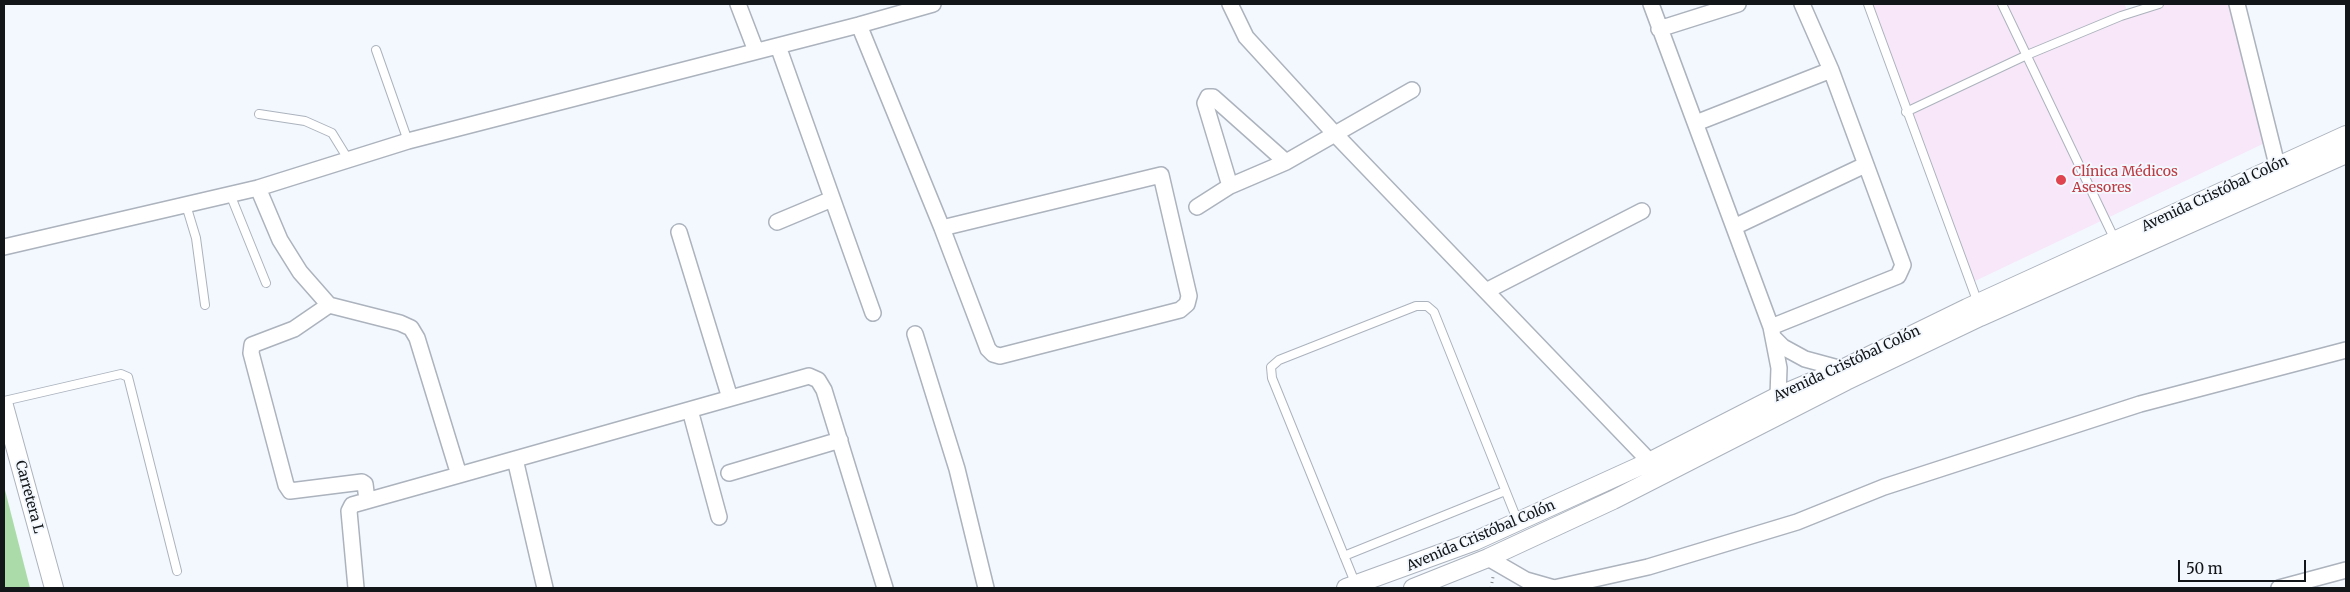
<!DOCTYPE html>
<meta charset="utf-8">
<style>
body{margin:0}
#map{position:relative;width:2350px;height:592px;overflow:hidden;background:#f3f8fe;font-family:Merriweather,serif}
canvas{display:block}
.frame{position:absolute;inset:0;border:5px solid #131619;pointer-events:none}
.scale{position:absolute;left:2178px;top:560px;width:128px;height:22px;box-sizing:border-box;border:2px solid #131619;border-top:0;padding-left:6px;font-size:15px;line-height:18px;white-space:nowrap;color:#131619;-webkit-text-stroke:4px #f3f8fe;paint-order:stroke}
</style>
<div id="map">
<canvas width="2350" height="592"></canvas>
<div class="frame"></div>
<div class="scale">50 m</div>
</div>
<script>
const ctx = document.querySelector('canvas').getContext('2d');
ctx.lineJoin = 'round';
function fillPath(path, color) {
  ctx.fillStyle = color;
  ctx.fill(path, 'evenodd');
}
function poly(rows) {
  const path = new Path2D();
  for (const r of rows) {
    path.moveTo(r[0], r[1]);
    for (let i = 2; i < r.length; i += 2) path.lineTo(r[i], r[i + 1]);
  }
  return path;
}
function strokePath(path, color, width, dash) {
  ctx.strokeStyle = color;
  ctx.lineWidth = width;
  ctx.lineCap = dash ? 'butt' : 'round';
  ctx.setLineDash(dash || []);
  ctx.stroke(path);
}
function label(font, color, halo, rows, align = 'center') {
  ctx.font = font + ' Merriweather,serif';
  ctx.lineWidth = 4;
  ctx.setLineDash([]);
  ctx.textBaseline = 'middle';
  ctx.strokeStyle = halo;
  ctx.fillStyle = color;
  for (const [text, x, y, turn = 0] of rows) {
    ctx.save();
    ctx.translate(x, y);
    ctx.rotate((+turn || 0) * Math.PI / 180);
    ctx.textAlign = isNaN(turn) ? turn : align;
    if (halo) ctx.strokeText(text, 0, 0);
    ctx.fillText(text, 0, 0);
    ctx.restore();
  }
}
fillPath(poly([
 [1868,4,2124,4,2128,11,2144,4,2232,4,2269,141,1975,281]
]), '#f7e7f9');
fillPath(poly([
 [4,486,30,588,4,588]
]), '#acdbaa');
const service = poly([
 [1868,4,1978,303],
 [2002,4,2115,240],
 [376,50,408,141],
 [1906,112,2027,55,2121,16,2159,4],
 [259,114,305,121,332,133,348,159],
 [230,194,266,283],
 [186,205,196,238,205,305],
 [4,401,121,374,128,377,177,571],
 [1344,556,1505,491],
 [1356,585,1272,378,1271,367,1279,360,1416,306,1427,306,1434,312,1518,522]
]);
const minor = poly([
 [738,4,756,51],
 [1230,4,1246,37,1334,133,1657,469],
 [1651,4,1771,327,1779,368,1778,396],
 [2237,4,2280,177],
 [859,25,942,228,988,349,993,354,1000,356,1180,310,1187,304,1189,296,1161,175,942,228],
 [1659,29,1738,4],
 [778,46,873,313],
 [1696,123,1831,70],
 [1230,186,1205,103,1208,97,1213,97,1286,162],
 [258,188,280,240,300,272,329,305,400,323,411,328,417,338,459,475,809,376,818,380,824,390,885,588],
 [1197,207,1230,186,1286,162,1412,90],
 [777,222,832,199],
 [1734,227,1865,165],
 [679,232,730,398],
 [4,247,258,188,408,141,859,25,933,4],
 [1488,290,1642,211],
 [329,305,294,329,252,345,251,353,286,485,290,491,362,482,365,484,367,500],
 [1771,327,1898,276,1903,265,1831,70,1802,4],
 [915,334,957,469,986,588],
 [1775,339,1783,347,1805,359,1842,369],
 [690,410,719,517],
 [515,459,545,588],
 [729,473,840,440],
 [1488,558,1526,580,1554,588,1648,567,1797,522,1884,487,2140,404,2346,350],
 [356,588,349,511,352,505,459,475],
 [2279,588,2346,570]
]);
const tertiary = poly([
 [4,406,54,588],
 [1346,588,1475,541,1651,461,1778,396,1842,369,1967,308,2346,135],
 [1413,588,1488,558,1613,500,1846,381,1980,317,2346,154]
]);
strokePath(service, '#acb3bd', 10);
strokePath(minor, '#acb3bd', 18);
strokePath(tertiary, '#acb3bd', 20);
strokePath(poly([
 [1491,588,1493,577]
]), '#82868a', 3, [1, 4]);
strokePath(service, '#fff', 8);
strokePath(minor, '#fff', 15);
strokePath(tertiary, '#fff', 18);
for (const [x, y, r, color] of [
 [2061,180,6,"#e0444e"]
]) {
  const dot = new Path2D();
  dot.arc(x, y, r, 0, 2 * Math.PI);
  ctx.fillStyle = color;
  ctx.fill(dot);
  strokePath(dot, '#f3f8fe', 2);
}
label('14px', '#be3a42', '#f3f8fe', [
 ["Clínica Médicos",2072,172],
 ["Asesores",2072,188]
], 'left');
label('14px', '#131619', '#f3f8fe', [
 ["Avenida Cristóbal Colón",2215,194,-25],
 ["Avenida Cristóbal Colón",1847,364,-25],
 ["Carretera L",29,497,75],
 ["Avenida Cristóbal Colón",1481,536,-23]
]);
</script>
